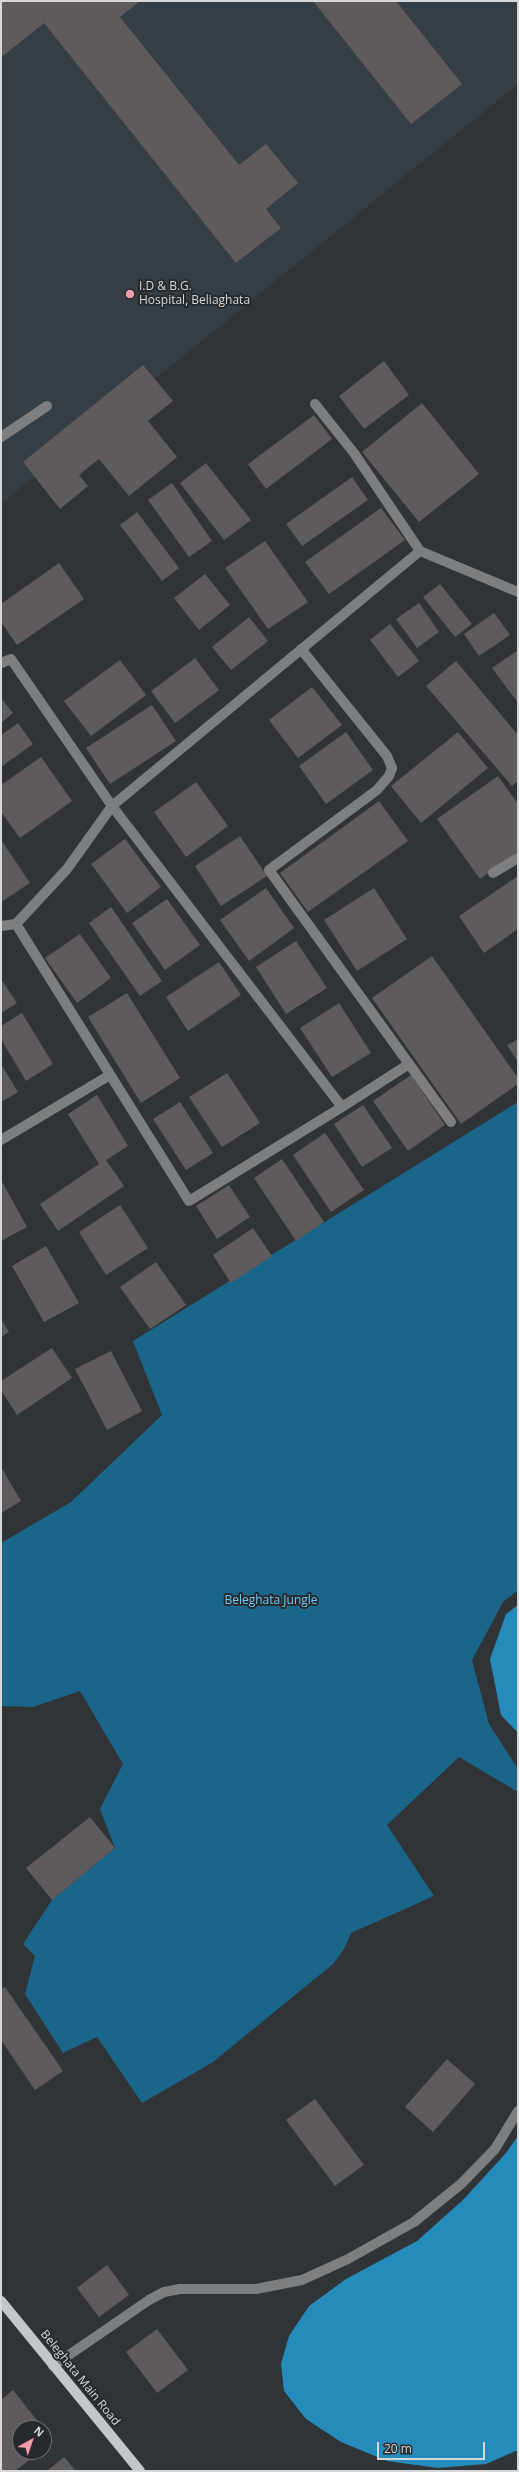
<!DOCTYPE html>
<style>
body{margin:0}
#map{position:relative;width:519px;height:2472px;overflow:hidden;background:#313436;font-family:"Open Sans",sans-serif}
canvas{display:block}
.frame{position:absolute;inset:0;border:2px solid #d5d7d8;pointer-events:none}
.north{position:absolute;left:12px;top:2420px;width:40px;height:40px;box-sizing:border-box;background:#272a2c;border:1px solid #6d6f71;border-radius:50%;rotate:40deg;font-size:11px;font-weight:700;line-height:16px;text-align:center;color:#d5d7d8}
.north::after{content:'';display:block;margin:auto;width:14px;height:18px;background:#f39aaa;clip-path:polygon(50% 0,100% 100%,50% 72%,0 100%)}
.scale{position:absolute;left:377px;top:2442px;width:108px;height:18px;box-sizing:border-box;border:2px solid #d5d7d8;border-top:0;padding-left:5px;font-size:12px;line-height:14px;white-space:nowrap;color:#d5d7d8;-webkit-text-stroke:3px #272a2c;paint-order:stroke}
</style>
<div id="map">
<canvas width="519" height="2472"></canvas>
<div class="frame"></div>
<div class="north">N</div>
<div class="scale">20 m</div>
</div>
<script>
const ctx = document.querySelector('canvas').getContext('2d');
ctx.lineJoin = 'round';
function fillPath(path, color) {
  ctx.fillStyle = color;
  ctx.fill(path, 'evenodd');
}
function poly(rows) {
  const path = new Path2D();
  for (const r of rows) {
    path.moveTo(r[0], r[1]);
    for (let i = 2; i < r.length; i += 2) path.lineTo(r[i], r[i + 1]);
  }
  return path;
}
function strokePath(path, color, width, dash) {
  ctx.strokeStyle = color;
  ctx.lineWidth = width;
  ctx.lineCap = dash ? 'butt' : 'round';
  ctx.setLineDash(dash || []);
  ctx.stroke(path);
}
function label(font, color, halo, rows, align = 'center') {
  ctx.font = font + ' "Open Sans",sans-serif';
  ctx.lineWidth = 4;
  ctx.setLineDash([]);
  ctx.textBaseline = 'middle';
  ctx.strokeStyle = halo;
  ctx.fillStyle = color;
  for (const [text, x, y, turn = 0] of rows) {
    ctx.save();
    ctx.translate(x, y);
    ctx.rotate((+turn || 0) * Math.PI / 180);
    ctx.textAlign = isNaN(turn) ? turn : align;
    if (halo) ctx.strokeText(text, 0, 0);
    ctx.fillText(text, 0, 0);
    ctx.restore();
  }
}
fillPath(poly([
 [1,1,518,1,518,84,1,504]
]), '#353e44');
fillPath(poly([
 [518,1102,518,1590,503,1602,472,1660,489,1724,518,1769,518,1792,459,1757,387,1825,434,1896,351,1933,344,1949,333,1964,311,1982,213,2062,142,2103,97,2037,63,2053,25,1994,35,1956,23,1944,52,1900,115,1848,100,1809,123,1764,80,1691,33,1707,1,1706,1,1543,71,1502,162,1415,133,1341]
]), '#19668a');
fillPath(poly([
 [518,1605,518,1733,501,1715,490,1659,506,1614],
 [518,2136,518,2450,486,2464,438,2468,387,2461,341,2442,306,2419,284,2391,281,2364,289,2336,309,2306,346,2279,417,2241,463,2200,506,2153]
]), '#258bba');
fillPath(poly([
 [1,1,140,1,120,17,239,165,266,144,298,183,266,209,281,228,236,263,44,23,3,56,1,53],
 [313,1,396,1,462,84,411,124],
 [384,361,409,395,364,429,339,396],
 [143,365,173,401,148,421,177,457,129,496,99,459,79,475,88,486,60,509,23,462],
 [422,403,479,474,419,522,362,452],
 [314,415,332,439,266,489,248,464],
 [206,463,251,520,224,540,180,483],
 [352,477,368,500,302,546,286,524],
 [172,483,212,541,189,557,148,500],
 [381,508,405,540,329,594,305,562],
 [137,512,179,568,162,581,120,525],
 [265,541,308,602,268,629,225,568],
 [59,563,84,599,17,645,1,622,1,604],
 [205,574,230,605,199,630,174,598],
 [440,584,472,624,455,637,423,597],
 [419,603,439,632,417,648,396,619],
 [494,613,510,635,479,656,464,634],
 [249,617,268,641,231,670,212,647],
 [390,624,419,661,398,677,370,640],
 [518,650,518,703,492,668],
 [195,658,219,690,175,723,151,691],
 [120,660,146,695,91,736,64,701],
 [456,661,518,735,518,781,512,786,426,686],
 [312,687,342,725,298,758,269,720],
 [1,698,13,713,1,723],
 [152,705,176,741,110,784,86,748],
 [18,723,33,744,1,767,1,735],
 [346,732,373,770,326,804,299,766],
 [458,732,488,768,421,823,391,786],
 [41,757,72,801,20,838,1,812,1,785],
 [498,776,518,804,518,852,480,879,437,819],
 [196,782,228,826,186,857,154,812],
 [379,801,408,841,308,912,280,873],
 [240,836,267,876,221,906,195,866],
 [125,839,161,887,127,913,91,864],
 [2,841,30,883,1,902,1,842],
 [518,876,518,929,484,953,459,916],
 [266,888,294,928,249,961,220,920],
 [374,888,407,939,357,971,324,920],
 [167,899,200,945,165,970,132,923],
 [111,907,162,981,140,996,89,923],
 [80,934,111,978,77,1003,45,958],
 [296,941,327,988,286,1014,256,967],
 [432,956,518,1078,518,1084,461,1124,372,998],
 [219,962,241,995,188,1031,166,997],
 [1,979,17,1003,1,1013],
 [127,993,180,1078,141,1103,88,1017],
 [339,1003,371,1053,332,1077,300,1028],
 [22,1013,53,1064,26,1081,1,1039,1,1026],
 [518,1039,518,1062,507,1045],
 [1,1064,18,1092,1,1102],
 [227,1073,260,1123,222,1147,189,1097],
 [411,1075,445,1125,408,1151,373,1101],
 [97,1095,128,1146,106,1160,124,1186,58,1231,40,1204,99,1164,68,1114],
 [180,1102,213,1153,186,1170,153,1119],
 [363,1105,392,1148,362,1167,334,1124],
 [325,1133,364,1190,331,1212,293,1155],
 [282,1159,324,1222,296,1241,254,1178],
 [1,1180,27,1227,1,1241],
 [229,1185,250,1217,217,1239,196,1206],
 [120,1205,148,1248,106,1275,79,1232],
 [253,1228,272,1256,231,1283,213,1255],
 [46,1246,79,1303,44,1322,12,1266],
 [156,1262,186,1305,150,1329,120,1287],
 [1,1319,9,1332,1,1337],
 [52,1348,72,1378,17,1415,1,1390,1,1381],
 [111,1351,142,1411,107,1430,75,1369],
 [1,1467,21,1501,1,1513],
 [90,1817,115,1848,52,1900,26,1868],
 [5,1987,63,2071,35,2090,1,2040,1,1989],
 [447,2059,475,2084,433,2132,405,2107],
 [315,2099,364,2165,335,2186,286,2120],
 [107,2265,129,2295,99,2317,77,2288],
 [157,2329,188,2370,157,2393,126,2352],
 [13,2390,43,2428,20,2428,20,2452,40,2452,15,2471,1,2471,1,2400],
 [44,2429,53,2441,44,2449],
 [64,2457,76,2471,47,2471]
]), '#5f5a5b');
strokePath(poly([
 [315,404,354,453,420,551],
 [1,437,47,406],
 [301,649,387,756,392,768,389,776,377,790,269,870,451,1122],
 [1,663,11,659,112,806,342,1107,189,1201,16,924,67,869,112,806,420,551,518,592],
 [493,873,518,858],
 [1,926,16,924],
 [342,1107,409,1064],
 [1,1140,110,1075],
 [53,2366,149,2300,164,2292,180,2289,256,2289,302,2280,348,2259,414,2222,461,2184,495,2149,518,2111]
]), '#7c7e7f', 10);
strokePath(poly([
 [1,2301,140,2471]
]), '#c3c7c9', 10);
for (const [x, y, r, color] of [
 [130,294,5,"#f39aaa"]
]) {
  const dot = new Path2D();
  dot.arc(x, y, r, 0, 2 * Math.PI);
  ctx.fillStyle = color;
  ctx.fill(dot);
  strokePath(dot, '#272a2c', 1.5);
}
label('12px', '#d5d7d8', '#272a2c', [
 ["I.D & B.G.",139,287],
 ["Hospital, Beliaghata",139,301]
], 'left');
label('12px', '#6dccfe', '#272a2c', [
 ["Beleghata Jungle",271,1601]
]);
label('12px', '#d5d7d8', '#272a2c', [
 ["Beleghata Main Road",80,2378,51]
]);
</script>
